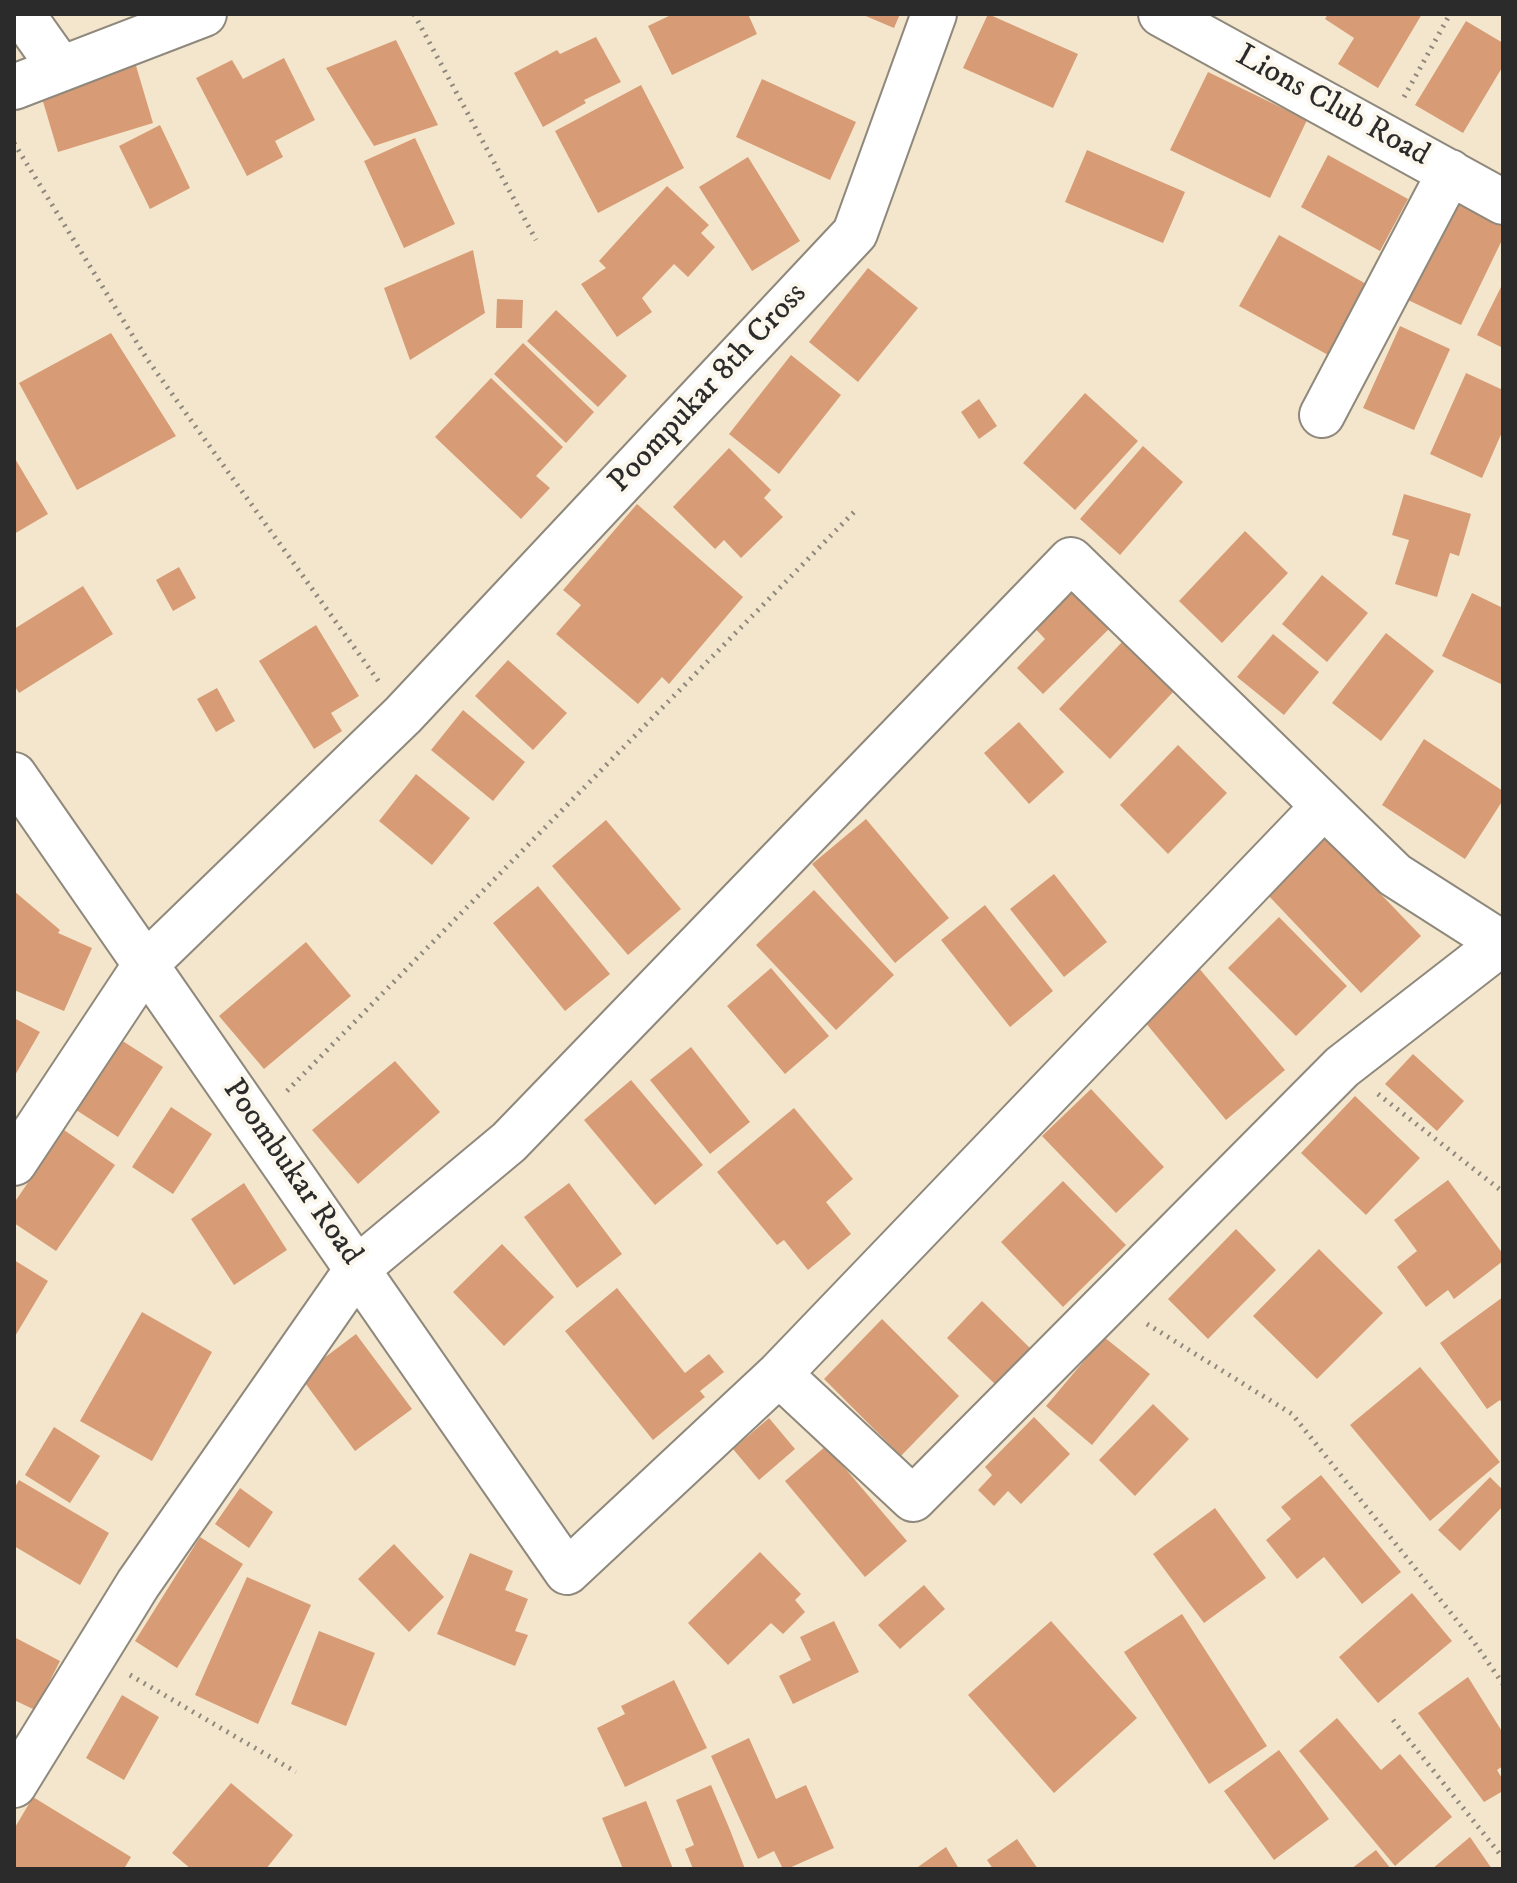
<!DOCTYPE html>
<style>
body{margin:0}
#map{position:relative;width:1517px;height:1883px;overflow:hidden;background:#f3e6cc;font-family:"IM FELL DW Pica",serif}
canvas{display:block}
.frame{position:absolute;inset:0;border:16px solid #2b2b2b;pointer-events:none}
</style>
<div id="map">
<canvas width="1517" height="1883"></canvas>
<div class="frame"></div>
</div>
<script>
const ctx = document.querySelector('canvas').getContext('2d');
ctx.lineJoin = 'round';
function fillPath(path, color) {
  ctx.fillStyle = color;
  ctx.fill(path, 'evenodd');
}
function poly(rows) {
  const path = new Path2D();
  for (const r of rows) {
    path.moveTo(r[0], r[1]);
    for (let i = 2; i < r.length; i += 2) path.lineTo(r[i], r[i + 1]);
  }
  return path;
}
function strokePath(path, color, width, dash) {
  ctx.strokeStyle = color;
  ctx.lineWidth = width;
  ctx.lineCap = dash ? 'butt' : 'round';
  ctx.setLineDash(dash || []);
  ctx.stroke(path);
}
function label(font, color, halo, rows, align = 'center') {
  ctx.font = font + ' "IM FELL DW Pica",serif';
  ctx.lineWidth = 8;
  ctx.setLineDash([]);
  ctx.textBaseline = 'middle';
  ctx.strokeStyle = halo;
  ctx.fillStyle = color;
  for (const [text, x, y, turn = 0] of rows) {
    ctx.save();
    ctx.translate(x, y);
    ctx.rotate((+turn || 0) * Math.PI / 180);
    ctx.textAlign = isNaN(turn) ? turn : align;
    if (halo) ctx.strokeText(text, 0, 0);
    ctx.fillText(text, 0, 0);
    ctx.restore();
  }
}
fillPath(poly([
 [673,14,748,14,757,34,672,75,648,26],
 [861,14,900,14,894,28],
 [988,14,1078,54,1053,108,963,68],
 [1328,14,1422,14,1378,88,1338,64,1354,38,1325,19],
 [1466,21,1503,43,1503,66,1463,133,1415,105],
 [596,37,621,82,584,100,586,103,543,127,514,73,557,50,560,54],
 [396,40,438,125,374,146,326,68],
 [284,58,315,120,275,141,283,157,247,176,196,78,232,60,243,79],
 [134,59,153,123,58,152,39,88],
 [1208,72,1307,120,1270,198,1170,150],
 [762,79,856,122,830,180,736,137],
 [641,85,684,168,598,213,555,131],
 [160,125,190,188,150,209,119,146],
 [415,138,455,224,404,248,364,161],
 [1087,150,1185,192,1163,243,1065,202],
 [1328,155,1408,199,1380,251,1301,207],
 [748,157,800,241,752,271,699,187],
 [667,186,709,225,701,233,715,247,688,277,674,264,642,298,652,312,617,337,581,284,606,268,599,261],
 [1455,202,1503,225,1503,238,1461,325,1408,300],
 [1279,235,1368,285,1330,356,1239,306],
 [473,250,485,313,410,360,384,288],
 [868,268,918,308,858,382,809,342],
 [1503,283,1503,348,1477,335],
 [497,299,523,300,522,328,496,328],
 [556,310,627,376,598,407,527,341],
 [1400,326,1450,349,1414,430,1363,408],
 [111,333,176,436,77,490,19,383],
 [523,343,594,412,566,443,494,374],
 [791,355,841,395,779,474,729,434],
 [1466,373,1503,390,1503,430,1482,478,1430,454],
 [491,378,563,447,536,476,550,488,521,519,435,437],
 [1085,393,1138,441,1075,510,1023,463],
 [979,399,997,426,979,439,961,412],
 [1143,446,1183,482,1120,555,1080,519],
 [729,448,771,490,764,498,783,517,741,558,724,540,715,549,673,507],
 [14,457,48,514,14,534],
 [1404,494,1471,514,1459,556,1450,553,1437,597,1395,584,1409,540,1392,535],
 [637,504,743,597,669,684,662,677,638,704,556,634,581,605,563,590],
 [1245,531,1288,573,1222,643,1179,601],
 [179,567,196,598,173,611,156,580],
 [1322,575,1368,613,1327,662,1282,624],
 [1067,583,1111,627,1043,694,1017,668,1045,639,1029,622],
 [83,586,113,634,19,693,14,685,14,629],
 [1472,593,1503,608,1503,685,1442,656],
 [316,625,359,696,331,713,342,731,314,749,259,661],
 [1386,633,1434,671,1381,741,1332,703],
 [1273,634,1319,672,1284,715,1237,677],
 [1122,642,1174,691,1110,759,1059,709],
 [508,660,567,713,533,750,475,696],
 [217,688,235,721,216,732,197,699],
 [463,710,525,762,493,801,431,750],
 [1019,722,1064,772,1029,804,984,753],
 [1424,739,1503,791,1503,800,1465,859,1382,805],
 [1178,745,1227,793,1168,854,1120,805],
 [416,774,470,818,432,865,379,821],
 [866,819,949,918,895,963,812,864],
 [606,820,681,909,628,955,552,866],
 [1325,836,1421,936,1361,993,1266,893],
 [1054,874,1107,942,1064,977,1010,909],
 [538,886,610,974,565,1011,493,923],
 [814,890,894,975,836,1030,756,945],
 [14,891,60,930,58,933,92,948,64,1011,14,990,16,976],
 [985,905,1053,991,1010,1027,941,940],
 [1279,917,1347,986,1296,1036,1228,968],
 [306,942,351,996,264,1069,219,1016],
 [1198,967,1285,1070,1226,1120,1140,1016],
 [771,968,829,1036,785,1074,727,1006],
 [14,1018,40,1032,14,1077],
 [118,1038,163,1067,118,1137,73,1108],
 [691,1047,750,1122,710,1154,650,1080],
 [1413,1054,1464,1101,1437,1131,1385,1084],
 [395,1061,440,1112,358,1184,312,1130],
 [631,1080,703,1165,655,1205,584,1120],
 [1091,1089,1164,1167,1116,1213,1042,1136],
 [1355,1096,1420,1158,1366,1215,1301,1153],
 [171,1107,212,1134,173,1194,132,1167],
 [794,1108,853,1179,826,1202,851,1234,808,1270,784,1240,777,1245,717,1172],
 [64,1130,115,1165,56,1251,14,1223,14,1203],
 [1448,1180,1503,1254,1503,1261,1454,1299,1448,1290,1426,1307,1397,1267,1417,1251,1394,1220],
 [1063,1181,1126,1245,1063,1307,1001,1242],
 [244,1183,287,1250,234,1285,191,1219],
 [569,1183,622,1254,577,1288,524,1217],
 [1236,1229,1276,1270,1208,1339,1168,1299],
 [502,1244,554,1297,504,1346,453,1292],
 [1319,1249,1383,1313,1317,1379,1253,1316],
 [14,1260,48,1281,14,1338],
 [617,1288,685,1373,709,1354,724,1372,700,1391,705,1397,653,1440,565,1331],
 [1503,1297,1503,1405,1500,1400,1487,1409,1440,1343],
 [982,1301,1030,1348,995,1384,947,1338],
 [142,1312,212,1352,152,1461,80,1421],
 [882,1319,959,1396,901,1456,824,1379],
 [356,1334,412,1409,355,1451,300,1376],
 [1104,1337,1150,1374,1092,1445,1046,1406],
 [1420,1367,1500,1462,1430,1521,1350,1425],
 [1153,1404,1189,1439,1135,1496,1099,1460],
 [1034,1417,1070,1454,1021,1504,1008,1491,994,1506,978,1490,992,1475,985,1467],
 [769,1418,795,1449,759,1480,733,1449],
 [54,1427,100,1456,70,1503,25,1475],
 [826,1446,907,1541,865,1577,785,1481],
 [1321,1475,1401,1572,1362,1604,1324,1557,1297,1579,1266,1540,1291,1519,1281,1507],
 [1490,1477,1503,1490,1503,1506,1460,1551,1438,1530],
 [19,1480,109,1533,80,1585,14,1546,14,1489],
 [240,1488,273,1512,249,1548,215,1524],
 [1215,1508,1266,1578,1204,1623,1153,1554],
 [200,1537,243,1564,177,1668,135,1641],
 [394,1544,444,1597,409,1632,358,1579],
 [760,1552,801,1594,795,1600,805,1612,783,1634,771,1623,728,1665,688,1623],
 [470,1553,513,1571,505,1590,528,1599,515,1631,528,1635,515,1666,437,1634],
 [247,1577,311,1605,258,1724,195,1695],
 [924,1585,945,1609,900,1649,878,1625],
 [1412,1593,1452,1641,1378,1703,1339,1657],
 [1182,1614,1267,1746,1209,1784,1124,1652],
 [834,1621,859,1672,793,1704,779,1676,811,1660,800,1637],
 [1051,1621,1137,1718,1054,1793,968,1695],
 [319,1631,375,1653,346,1726,291,1704],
 [14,1637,60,1661,35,1710,14,1700],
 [1468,1677,1503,1733,1503,1766,1497,1770,1503,1780,1503,1791,1484,1802,1418,1713],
 [674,1680,707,1748,625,1787,597,1728,625,1714,621,1706],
 [122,1695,159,1717,124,1780,86,1758],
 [1337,1718,1381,1770,1400,1754,1452,1817,1395,1866,1299,1751],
 [749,1738,776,1799,806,1785,834,1848,787,1869,783,1869,774,1851,758,1859,711,1756],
 [1279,1750,1329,1819,1274,1860,1224,1791],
 [231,1783,293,1835,266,1869,191,1869,172,1853],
 [711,1785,730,1830,745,1869,693,1869,685,1849,694,1845,676,1800],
 [33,1797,131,1857,124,1869,14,1869,14,1829],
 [646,1801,673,1869,623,1869,602,1818],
 [1470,1837,1492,1869,1432,1869],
 [1017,1839,1038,1869,993,1869,987,1860],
 [946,1847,959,1869,919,1869,918,1867],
 [1376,1850,1391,1869,1351,1869]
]), '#d79c75');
const minor = poly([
 [22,14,61,69],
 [1161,14,1503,202],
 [14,87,204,14],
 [1322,415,1450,172],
 [14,775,567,1572,779,1374,1323,807],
 [14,1163,146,964,403,715,855,233,934,14],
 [779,1374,913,1499,1342,1067,1503,942],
 [14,1785,138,1584,358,1268,509,1142,1071,560,1395,875,1503,944]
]);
strokePath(minor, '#8f887c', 48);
strokePath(poly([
 [414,14,536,240],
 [1404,97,1450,14],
 [14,143,147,359,379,682],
 [287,1091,855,511],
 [1378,1094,1503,1192],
 [1147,1324,1292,1414,1474,1642,1503,1684],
 [130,1675,296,1772],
 [1393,1720,1503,1858]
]), '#8f887c', 5, [2, 6]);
strokePath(minor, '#fff', 44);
label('32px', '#2b2b2b', '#fbf7ec', [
 ["Lions Club Road",1332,107,29],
 ["Poompukar 8th Cross",709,389,-47],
 ["Poombukar Road",291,1173,55]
]);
</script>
